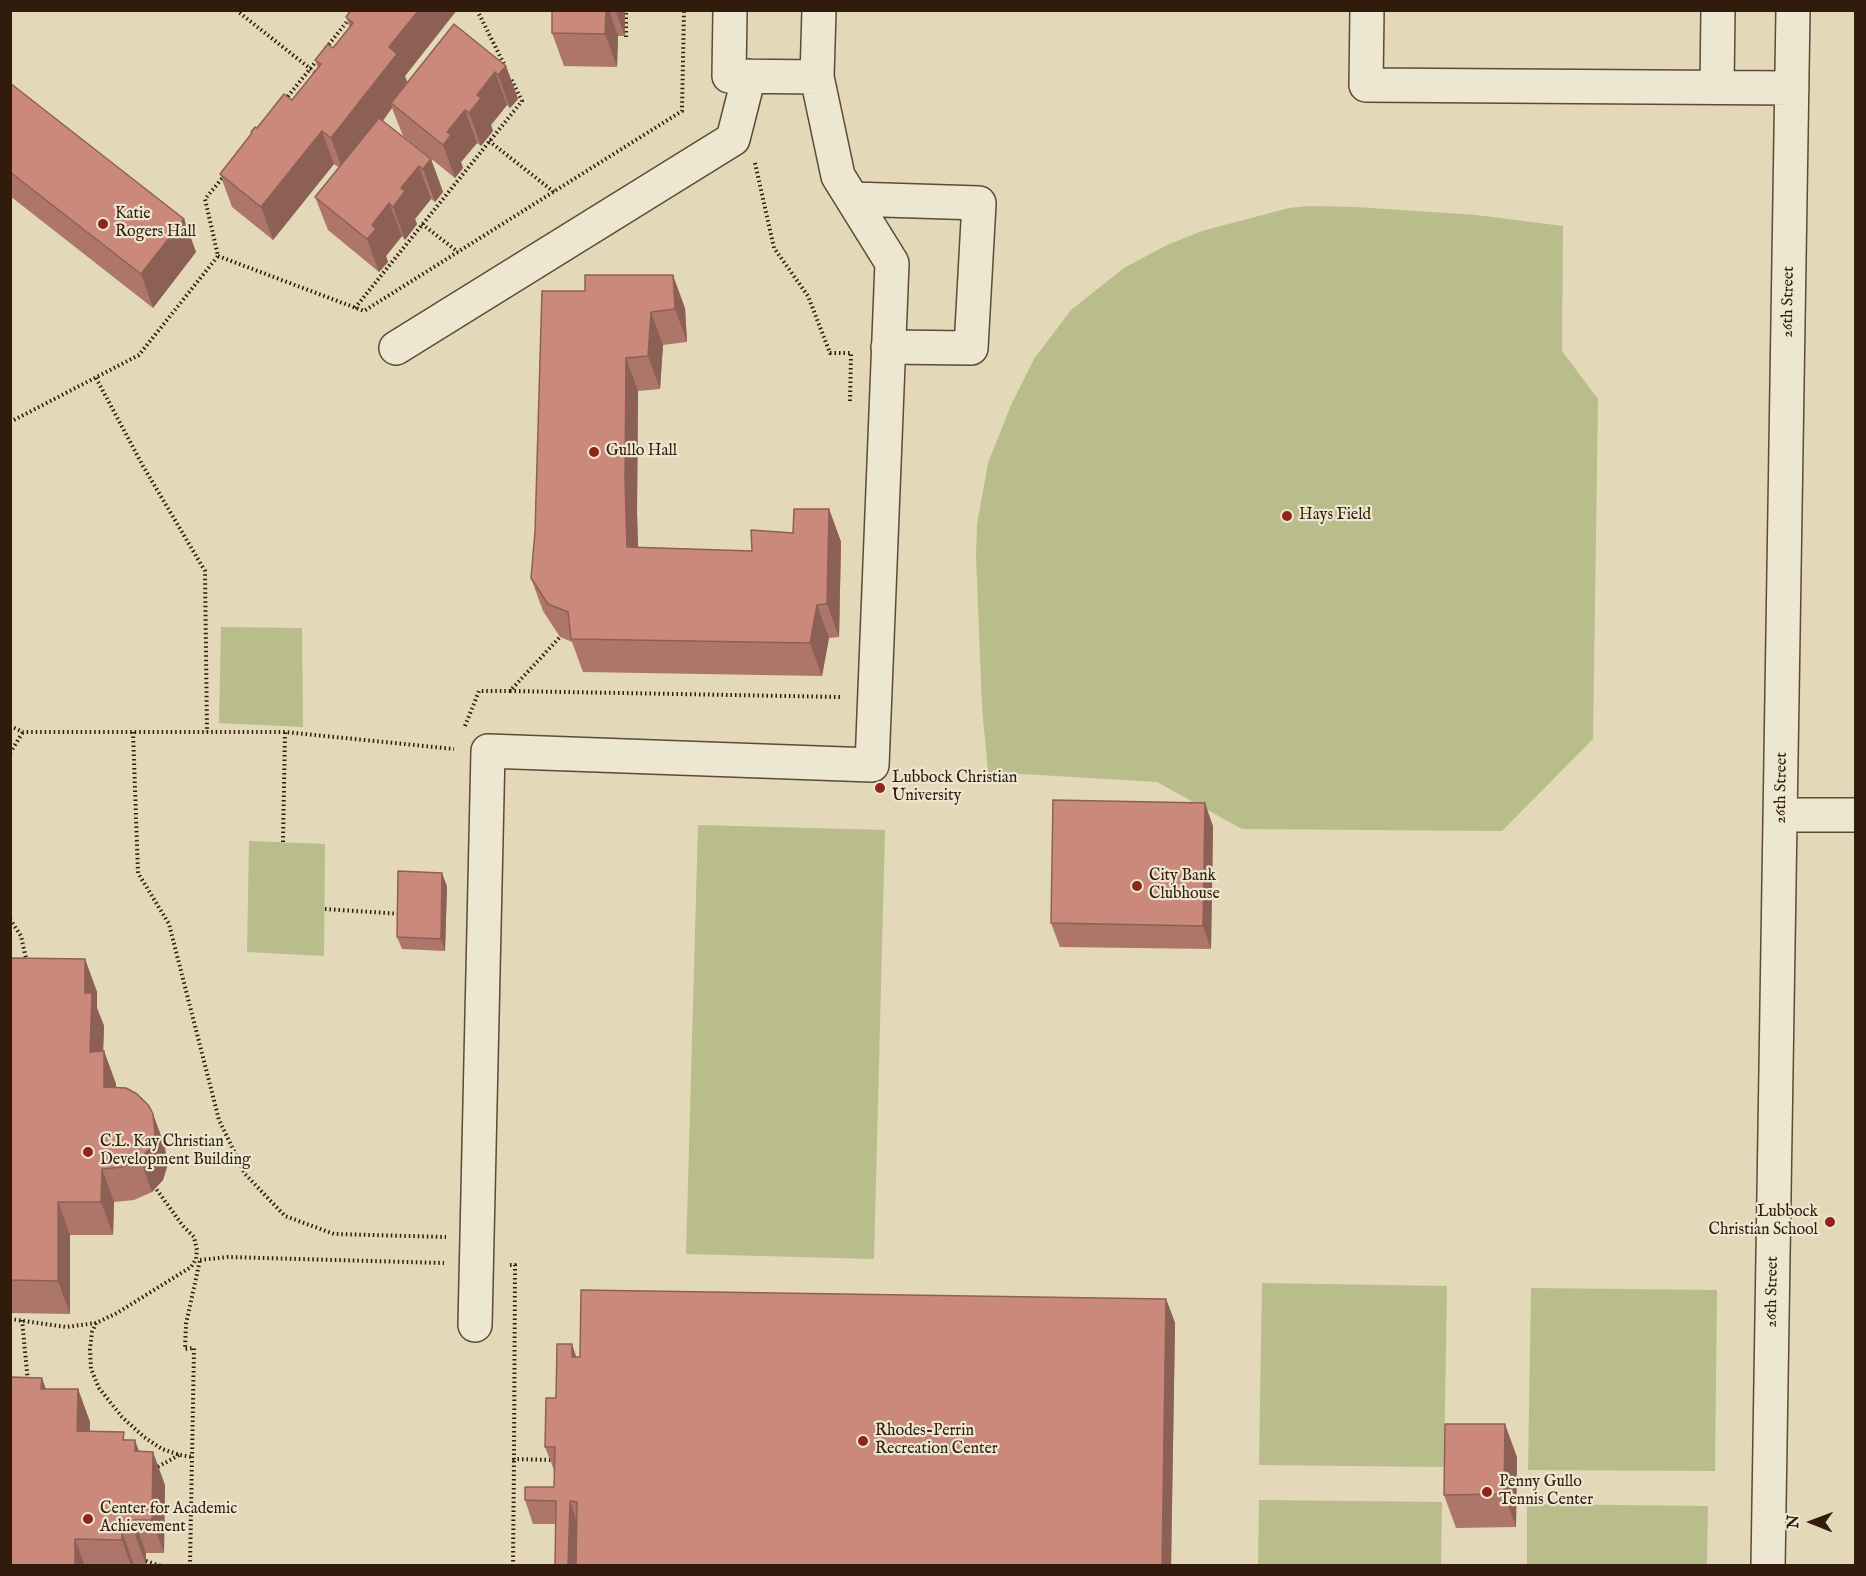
<!DOCTYPE html>
<style>
body{margin:0}
#map{position:relative;width:1866px;height:1576px;overflow:hidden;background:#e3d8b7;font-family:"IM FELL English",serif}
canvas{display:block}
.frame{position:absolute;inset:0;border:12px solid #301b0c;pointer-events:none}
.north{position:absolute;left:1782px;top:1492px;width:60px;height:60px;-webkit-text-stroke:4px #ede6d0;paint-order:stroke;rotate:271deg;font-size:16px;font-weight:700;line-height:24px;text-align:center;color:#301b0c}
.north::after{content:'';display:block;margin:auto;width:21px;height:27px;background:#301b0c;clip-path:polygon(50% 0,100% 100%,50% 72%,0 100%)}
</style>
<div id="map">
<canvas width="1866" height="1576"></canvas>
<div class="frame"></div>
<div class="north">N</div>
</div>
<script>
const ctx = document.querySelector('canvas').getContext('2d');
ctx.lineJoin = 'round';
function fillPath(path, color) {
  ctx.fillStyle = color;
  ctx.fill(path, 'evenodd');
}
function poly(rows) {
  const path = new Path2D();
  for (const r of rows) {
    path.moveTo(r[0], r[1]);
    for (let i = 2; i < r.length; i += 2) path.lineTo(r[i], r[i + 1]);
  }
  return path;
}
function strokePath(path, color, width, dash) {
  ctx.strokeStyle = color;
  ctx.lineWidth = width;
  ctx.lineCap = dash ? 'butt' : 'round';
  ctx.setLineDash(dash || []);
  ctx.stroke(path);
}
function label(font, color, halo, rows, align = 'center') {
  ctx.font = font + ' "IM FELL English",serif';
  ctx.lineWidth = 4.5;
  ctx.setLineDash([]);
  ctx.textBaseline = 'middle';
  ctx.strokeStyle = halo;
  ctx.fillStyle = color;
  for (const [text, x, y, turn = 0] of rows) {
    ctx.save();
    ctx.translate(x, y);
    ctx.rotate((+turn || 0) * Math.PI / 180);
    ctx.textAlign = isNaN(turn) ? turn : align;
    if (halo) ctx.strokeText(text, 0, 0);
    ctx.fillText(text, 0, 0);
    ctx.restore();
  }
}
fillPath(poly([
 [1309,206,1356,207,1476,215,1563,226,1562,351,1598,399,1593,739,1502,831,1242,829,1157,782,988,772,982,707,976,555,977,524,988,463,1011,405,1034,359,1071,310,1124,268,1167,245,1202,231,1289,208],
 [221,627,302,628,303,727,219,723],
 [698,825,885,830,874,1259,686,1254],
 [249,841,325,844,324,956,247,952],
 [1262,1283,1447,1286,1444,1467,1259,1465],
 [1531,1288,1717,1290,1715,1471,1528,1470],
 [1259,1500,1442,1502,1441,1565,1258,1565],
 [1527,1504,1708,1506,1707,1565,1527,1565]
]), '#b8bd8b');
const minor = poly([
 [730,10,729,76,817,77],
 [1367,10,1366,85,1792,88],
 [1717,87,1718,10],
 [853,199,979,203,971,348,888,347],
 [396,348,733,139,749,76],
 [1782,815,1856,815],
 [475,1325,488,751,872,765,892,263,838,176,817,77,819,10],
 [1768,1566,1793,10]
]);
strokePath(minor, '#5d4a37', 36);
strokePath(poly([
 [236,10,317,74],
 [477,10,505,66],
 [626,37,626,10],
 [326,48,349,19],
 [285,100,318,59],
 [489,141,554,192],
 [755,163,774,248,808,296,830,353,851,353,850,402],
 [422,224,458,252],
 [218,256,364,311,682,111,684,10],
 [355,308,522,101,511,79],
 [96,378,143,466,205,571,207,732],
 [10,422,139,355,218,256,205,199,224,176],
 [510,691,842,697],
 [10,726,23,732,285,732,454,749],
 [465,726,479,691,510,691,560,637],
 [133,732,138,873,169,924,219,1120,245,1174,285,1216,334,1234,446,1237],
 [10,753,23,732],
 [283,842,285,732],
 [325,909,402,914],
 [10,919,21,936,27,963],
 [154,1186,183,1226,194,1237,197,1250,196,1259,191,1267,117,1313,96,1323,92,1332,90,1349,91,1369,99,1388,122,1417,144,1437,162,1449,180,1455,192,1457],
 [200,1260,228,1257,444,1263],
 [510,1265,515,1265,514,1459,553,1460],
 [10,1319,66,1327,96,1323],
 [22,1320,28,1382],
 [154,1469,179,1455],
 [146,1561,161,1566],
 [190,1566,194,1348,185,1349,186,1324,200,1260],
 [513,1566,514,1459]
]), '#301b0c', 4, [1.5, 3]);
strokePath(minor, '#ede6d0', 33);
fillPath(poly([
 [351,10,457,10,405,76,407,82,506,66,518,99,510,108,507,105,491,125,493,131,481,146,477,143,461,162,463,168,455,178,403,136,392,108,383,121,431,159,443,192,435,202,431,199,415,219,417,224,405,240,402,236,386,256,388,262,379,272,328,230,315,197,339,168,334,164,273,240,232,207,220,174,252,134,251,132,257,128,292,100,318,68,315,60,333,48,350,28,346,17],
 [552,10,625,10,625,36,618,36,617,67,564,66,552,33],
 [10,83,184,219,196,252,153,308,10,196],
 [542,291,685,308,687,342,663,345,660,389,638,391,637,512,638,547,752,551,793,533,829,509,841,542,839,637,829,638,822,676,583,672,572,642,560,637,543,611,531,578,535,532],
 [1213,826,1211,949,1060,947,1051,923],
 [447,886,445,951,402,949,397,937],
 [10,958,85,959,97,992,97,1008,104,1026,103,1051,104,1051,116,1084,116,1087,153,1114,165,1147,167,1167,163,1180,152,1192,134,1200,114,1202,113,1235,70,1235,70,1314,10,1313],
 [1166,1299,1175,1323,1171,1566,555,1524,533,1524,525,1500,554,1487,555,1470,554,1470,545,1447,576,1357],
 [46,1389,78,1389,90,1422,90,1431,127,1440,139,1452,165,1485,164,1553,146,1553,146,1565,10,1566],
 [1517,1457,1516,1527,1456,1528,1444,1495]
]), '#ae766a');
fillPath(poly([
 [419,10,457,10,405,76,409,87,391,103,392,108,343,171,331,138,389,47],
 [606,10,609,10,618,36,617,67,605,34],
 [615,10,625,10,625,36],
 [506,66,518,99,510,108,498,75],
 [495,72,507,105,491,125,493,131,481,146,469,113,477,95],
 [465,110,477,143,461,162,463,168,455,178,443,145,447,132],
 [322,131,334,164,273,240,261,207],
 [431,159,443,192,435,202,423,169],
 [419,166,431,199,415,219,417,224,405,240,393,207,401,188],
 [389,203,402,236,386,256,388,262,379,272,367,239,372,225],
 [184,219,196,252,153,308,141,274],
 [673,275,685,308,687,342,675,309],
 [651,312,663,345,660,389,648,356],
 [626,358,638,391,637,512,639,580,627,547,625,479],
 [829,509,841,542,839,637,827,604],
 [817,605,829,638,822,676,810,643],
 [1205,803,1213,826,1211,949,1203,926],
 [442,873,447,886,445,951,441,939],
 [85,959,97,992,97,1008,104,1026,102,1085,90,1052,85,993],
 [104,1051,116,1084,116,1120,104,1087],
 [153,1114,165,1147,167,1167,163,1180,152,1192,140,1159],
 [102,1169,114,1202,113,1235,101,1202],
 [58,1202,70,1235,70,1314,58,1281],
 [1166,1299,1175,1323,1171,1566,1162,1566],
 [572,1344,580,1368,572,1357],
 [42,1378,54,1411,41,1389],
 [78,1389,90,1422,89,1464,77,1431],
 [1505,1424,1517,1457,1516,1527,1504,1494],
 [135,1440,147,1473,135,1451],
 [153,1452,165,1485,164,1553,152,1520],
 [570,1501,578,1525,577,1566,568,1566],
 [134,1520,146,1553,146,1565,134,1532],
 [122,1532,134,1565,131,1566,122,1540],
 [75,1539,85,1566,75,1566]
]), '#8d6056');
const building = poly([
 [351,10,419,10,389,47,397,54,331,138,322,131,261,207,220,174,252,133,251,132,255,127,257,128,284,94,292,100,321,64,315,60,328,44,333,48,353,23,346,17,351,10],
 [552,10,606,10,605,34,552,33,552,10],
 [454,24,506,66,498,75,495,72,477,95,481,98,469,113,465,110,447,132,451,135,443,145,391,103,454,24],
 [10,83,184,219,141,274,10,172,10,83],
 [379,118,431,159,423,169,419,166,401,188,405,191,393,207,389,203,372,225,376,229,367,239,315,197,379,118],
 [585,275,673,275,675,309,651,312,648,356,626,358,625,479,627,547,752,551,751,530,793,533,794,509,829,509,827,604,817,605,810,643,571,639,568,612,548,604,531,578,535,532,542,291,585,291,585,275],
 [1053,800,1205,803,1203,926,1051,923,1053,800],
 [398,871,442,873,441,939,397,937,398,871],
 [10,958,85,959,85,993,92,993,90,1052,104,1051,104,1087,126,1088,137,1094,149,1106,153,1114,155,1134,151,1147,140,1159,122,1167,102,1169,101,1202,58,1202,58,1281,10,1280,10,958],
 [581,1290,1166,1299,1162,1566,576,1566,577,1502,570,1501,568,1566,555,1566,556,1501,525,1500,525,1487,554,1487,555,1447,545,1447,546,1398,556,1398,557,1344,572,1344,572,1357,580,1357,581,1290],
 [10,1377,42,1378,41,1389,78,1389,77,1431,124,1432,123,1440,135,1440,135,1451,153,1452,152,1520,134,1520,134,1532,122,1532,122,1540,75,1539,75,1566,10,1566,10,1377],
 [1445,1424,1505,1424,1504,1494,1444,1495,1445,1424]
]);
fillPath(building, '#ca897b');
strokePath(building, '#8d6056', 1.5);
for (const [x, y, r, color] of [
 [103,224,6,"#8f2418"],
 [594,452,6,"#8f2418"],
 [1287,516,6,"#8f2418"],
 [880,788,6,"#8f2418"],
 [1137,886,6,"#8f2418"],
 [88,1152,6,"#8f2418"],
 [1830,1222,6,"#8f2418"],
 [863,1441,6,"#8f2418"],
 [1487,1492,6,"#8f2418"],
 [88,1519,6,"#8f2418"]
]) {
  const dot = new Path2D();
  dot.arc(x, y, r, 0, 2 * Math.PI);
  ctx.fillStyle = color;
  ctx.fill(dot);
  strokePath(dot, '#ede6d0', 2);
}
label('16px', '#301b0c', '#ede6d0', [
 ["Katie",115,215],
 ["Rogers Hall",115,233],
 ["Gullo Hall",606,452],
 ["Hays Field",1299,516],
 ["Lubbock Christian",892,779],
 ["University",892,797],
 ["City Bank",1149,877],
 ["Clubhouse",1149,895],
 ["C.L. Kay Christian",100,1143],
 ["Development Building",100,1161],
 ["Lubbock",1818,1213,"right"],
 ["Christian School",1818,1231,"right"],
 ["Rhodes-Perrin",875,1432],
 ["Recreation Center",875,1450],
 ["Penny Gullo",1499,1483],
 ["Tennis Center",1499,1501],
 ["Center for Academic",100,1510],
 ["Achievement",100,1528]
], 'left');
label('16px', '#301b0c', '#ede6d0', [
 ["26th Street",1789,302,-89],
 ["26th Street",1782,788,-89],
 ["26th Street",1773,1292,-89]
]);
</script>
